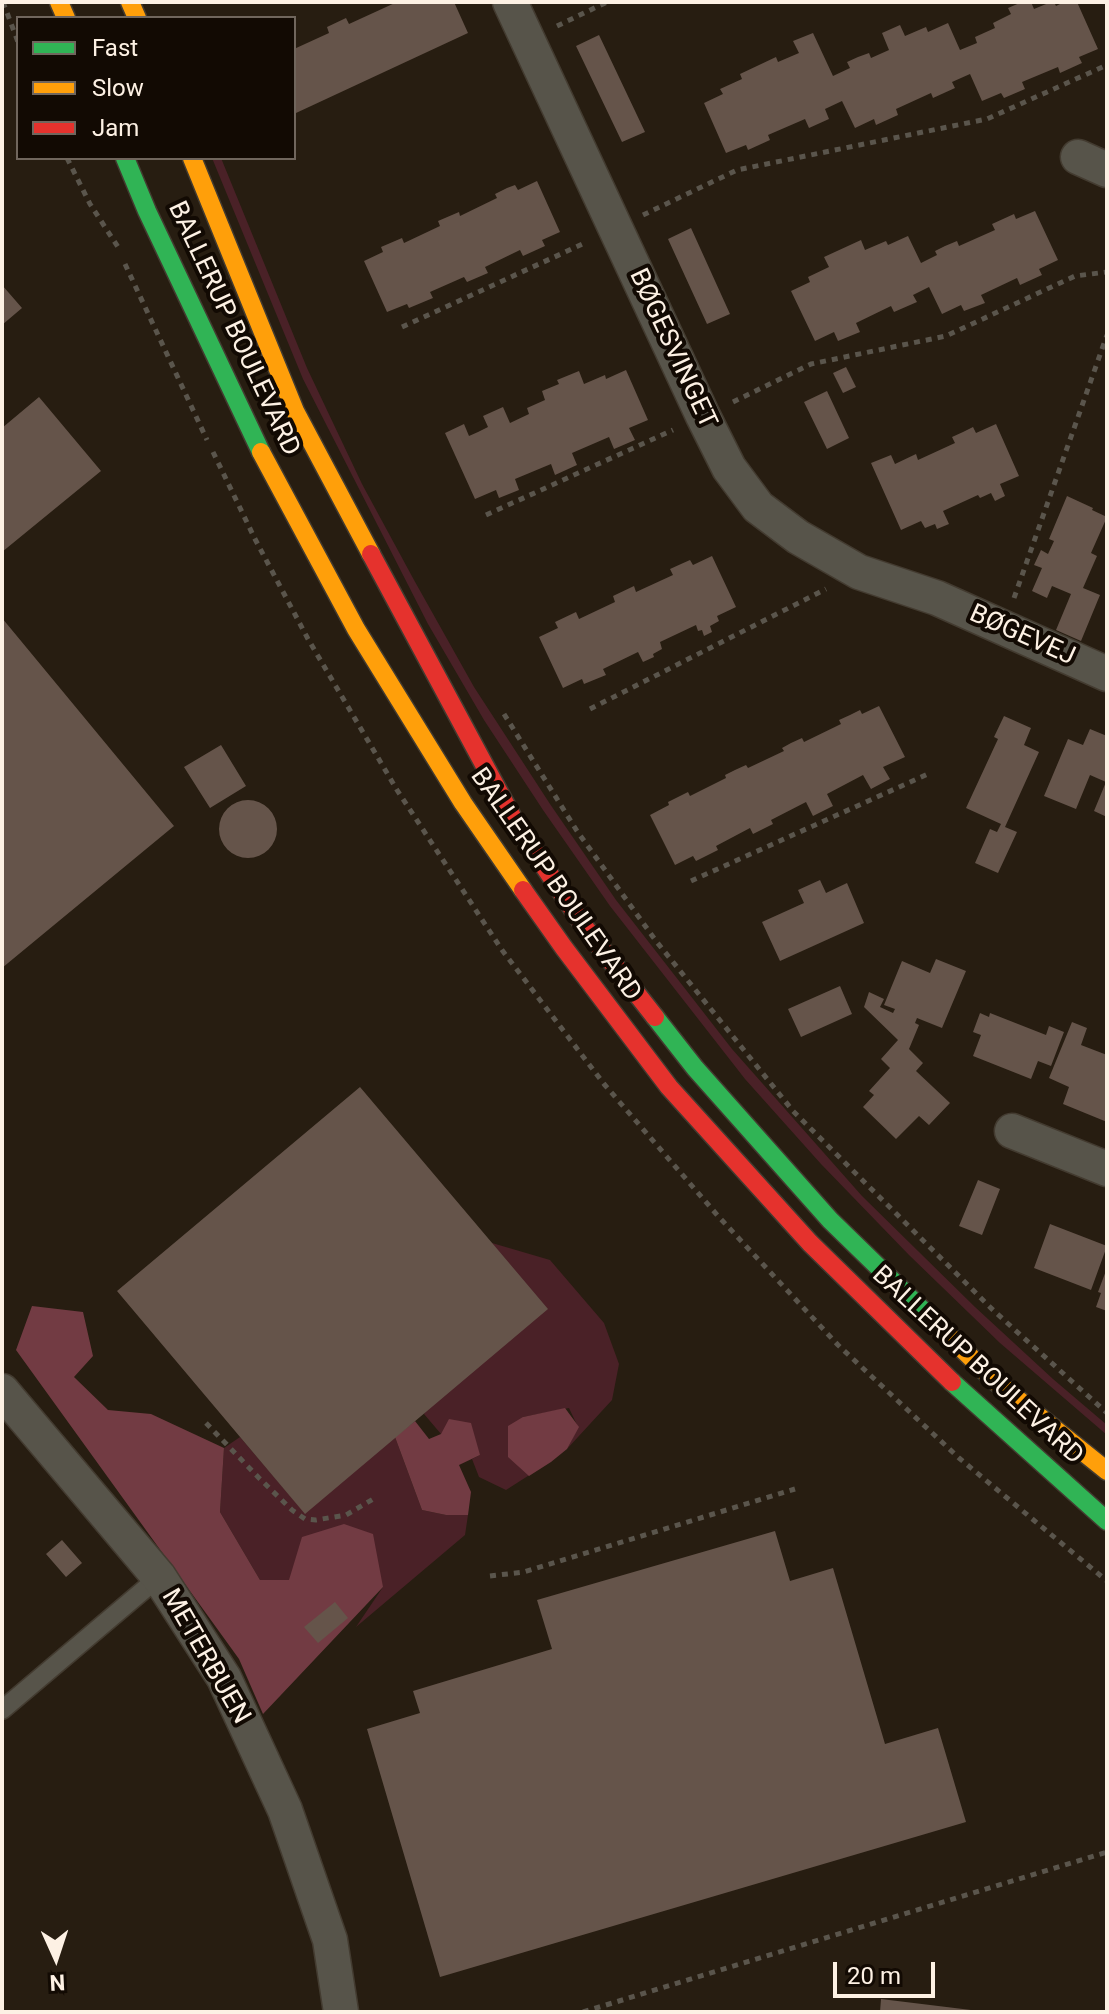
<!DOCTYPE html>
<meta charset="utf-8">
<style>
body{margin:0}
#map{position:relative;width:1109px;height:2014px;overflow:hidden;background:#271d11;font-family:Roboto,sans-serif}
canvas{display:block}
.frame{position:absolute;inset:0;border:4px solid #fdf1e4;pointer-events:none}
.legend{position:absolute;left:16px;top:16px;width:280px;height:144px;box-sizing:border-box;background:#120a03;border:2px solid #70665d;margin:0;padding:10px 14px;list-style:none;font-size:24px;color:#fdf1e4}
.legend li{display:flex;align-items:center;gap:16px;height:40px}
.legend b{width:40px;border:2px solid #70665d}
.north{position:absolute;left:16px;top:1918px;width:80px;height:80px;-webkit-text-stroke:6px #120a03;paint-order:stroke;rotate:177deg;font-size:22px;font-weight:700;line-height:32px;text-align:center;color:#fdf1e4}
.north::after{content:'';display:block;margin:auto;width:28px;height:36px;background:#fdf1e4;clip-path:polygon(50% 0,100% 100%,50% 72%,0 100%)}
.scale{position:absolute;left:833px;top:1962px;width:102px;height:36px;box-sizing:border-box;border:4px solid #fdf1e4;border-top:0;padding-left:10px;font-size:24px;line-height:28px;white-space:nowrap;color:#fdf1e4;-webkit-text-stroke:6px #120a03;paint-order:stroke}
</style>
<div id="map">
<canvas width="1109" height="2014"></canvas>
<div class="frame"></div>
<ul class="legend">
<li><b style="height:10px;background:#30b455"></b>Fast</li>
<li><b style="height:10px;background:#ff9f0a"></b>Slow</li>
<li><b style="height:10px;background:#e5322d"></b>Jam</li>
</ul>
<div class="north">N</div>
<div class="scale">20 m</div>
</div>
<script>
const ctx = document.querySelector('canvas').getContext('2d');
ctx.lineJoin = 'round';
function fillPath(path, color) {
  ctx.fillStyle = color;
  ctx.fill(path, 'evenodd');
}
function poly(rows) {
  const path = new Path2D();
  for (const r of rows) {
    if (r.length === 3) {
      path.moveTo(r[0] + r[2], r[1]);
      path.arc(r[0], r[1], r[2], 0, 2 * Math.PI);
      continue;
    }
    path.moveTo(r[0], r[1]);
    for (let i = 2; i < r.length; i += 2) path.lineTo(r[i], r[i + 1]);
  }
  return path;
}
function strokePath(path, color, width, dash) {
  ctx.strokeStyle = color;
  ctx.lineWidth = width;
  ctx.lineCap = dash ? 'butt' : 'round';
  ctx.setLineDash(dash || []);
  ctx.stroke(path);
}
function label(font, color, halo, rows, align = 'center') {
  ctx.font = font + ' Roboto,sans-serif';
  ctx.lineWidth = 8;
  ctx.setLineDash([]);
  ctx.textBaseline = 'middle';
  ctx.strokeStyle = halo;
  ctx.fillStyle = color;
  for (const [text, x, y, turn = 0] of rows) {
    ctx.save();
    ctx.translate(x, y);
    ctx.rotate((+turn || 0) * Math.PI / 180);
    ctx.textAlign = isNaN(turn) ? turn : align;
    if (halo) ctx.strokeText(text, 0, 0);
    ctx.fillText(text, 0, 0);
    ctx.restore();
  }
}
fillPath(poly([
 [212,158,221,158,307,368,362,484,414,580,474,687,550,804,616,900,732,1049,862,1196,975,1307,1053,1379,1107,1425,1107,1435,1000,1343,909,1255,821,1164,745,1079,610,906,543,810,484,720,428,624,303,379],
 [492,1243,550,1260,604,1323,619,1364,612,1400,567,1449,578,1427,569,1408,523,1417,531,1474,506,1490,479,1477,472,1459,480,1455,441,1434,424,1414],
 [240,1437,305,1513,395,1437,422,1510,446,1515,468,1515,465,1535,356,1627,383,1587,289,1580,260,1580,220,1512,224,1448]
]), '#4a2127');
fillPath(poly([
 [32,1306,83,1312,93,1356,74,1377,108,1410,151,1414,224,1448,220,1512,260,1580,289,1580,302,1537,344,1524,373,1534,383,1587,263,1714,239,1659,16,1350],
 [565,1408,579,1427,567,1449,551,1462,529,1476,508,1457,508,1426,523,1417],
 [449,1419,471,1423,480,1455,459,1465,471,1492,468,1515,446,1515,422,1510,395,1437,415,1421,429,1439,441,1434]
]), '#723b43');
fillPath(poly([
 [397,2,454,2,468,33,296,113,294,109,294,49,329,33,327,27,346,18,349,24],
 [1022,2,1031,2,1034,9,1051,2,1054,2,1056,6,1064,2,1077,2,1098,49,1079,57,1082,63,1060,73,1058,67,1022,82,1025,89,1004,98,1001,93,982,101,970,74,952,82,955,88,933,98,931,93,896,109,898,115,876,125,874,119,855,128,842,101,825,109,829,119,809,128,805,119,768,135,770,140,748,150,746,145,726,153,704,103,723,94,720,89,742,79,740,74,776,57,778,62,799,53,793,41,813,33,833,76,850,68,847,62,858,57,869,53,871,58,889,50,882,33,900,25,905,36,926,27,928,32,948,23,960,50,977,43,975,37,995,28,993,23,1011,14,1008,8],
 [599,35,645,132,622,142,576,46],
 [537,181,560,232,542,240,545,246,523,256,520,250,485,267,488,273,467,282,464,277,430,292,433,298,409,308,407,304,387,312,364,261,383,252,381,247,402,238,404,243,440,226,438,221,459,212,460,216,497,198,495,194,507,188,515,185,518,190],
 [1035,211,1058,260,1039,269,1042,275,1020,285,1017,278,981,295,985,303,964,311,961,305,942,314,929,287,913,295,917,302,894,312,891,306,856,323,860,332,838,341,834,332,815,341,791,291,810,282,808,277,829,267,824,257,861,240,865,250,886,241,888,245,908,236,921,263,937,255,935,251,945,246,957,241,959,246,995,230,992,224,1014,214,1016,219],
 [691,228,730,314,707,324,668,239],
 [2,285,22,308,2,325],
 [846,367,856,387,843,393,833,373],
 [626,370,648,420,629,428,635,440,614,449,609,437,572,453,577,465,555,475,551,464,515,479,519,490,499,498,496,490,475,499,445,433,464,424,469,436,478,432,488,427,483,416,503,407,510,423,529,414,527,408,545,400,542,391,559,384,557,380,579,371,584,384,605,375,606,379],
 [827,391,849,438,827,449,804,402],
 [39,397,101,471,2,552,2,428],
 [996,424,1019,476,1000,484,1005,496,995,501,991,493,980,498,978,495,943,511,949,524,937,529,935,524,925,528,921,521,901,530,871,463,891,455,895,464,916,454,918,460,955,443,952,437,963,432,973,427,976,433],
 [1067,496,1093,508,1092,510,1107,517,1091,553,1097,556,1083,588,1100,595,1081,641,1056,630,1071,594,1052,586,1047,598,1032,591,1042,568,1034,565,1041,550,1048,554,1054,541,1049,539],
 [712,556,736,607,717,616,719,621,710,626,712,632,704,636,702,630,698,631,696,625,660,642,662,649,653,654,654,657,643,662,638,652,603,669,606,675,584,684,582,679,563,688,539,637,558,628,555,622,576,612,579,619,615,602,613,596,634,586,636,592,673,575,670,569,681,564,690,560,693,565],
 [2,618,174,826,2,968],
 [879,706,905,757,883,767,890,779,871,789,863,775,827,794,833,806,813,816,806,802,771,820,773,824,753,834,750,828,716,846,718,850,696,861,693,856,675,865,650,815,669,805,668,802,688,792,690,796,726,778,725,775,735,770,746,765,748,768,784,751,782,748,791,743,802,738,804,742,841,724,839,720,850,715,860,710,862,714],
 [1004,716,1031,728,1024,745,1039,752,1005,827,1017,832,998,873,975,863,990,829,997,832,1001,824,966,808,998,739,994,737],
 [1090,729,1107,736,1107,817,1094,811,1106,782,1090,775,1076,809,1044,796,1068,739,1083,745],
 [221,745,246,786,210,808,184,767],
 [248,829,29],
 [820,880,826,893,847,883,864,923,780,961,762,922,804,903,798,890],
 [936,959,966,971,942,1028,917,1018,915,1023,919,1025,909,1049,923,1063,916,1071,950,1103,929,1125,919,1116,896,1139,863,1107,874,1095,869,1091,890,1068,881,1059,898,1040,864,1007,869,992,884,999,880,1007,893,1013,895,1009,884,1005,902,961,930,973],
 [840,986,852,1014,801,1037,788,1009],
 [980,1013,989,1017,990,1013,1046,1035,1049,1026,1064,1032,1051,1066,1038,1061,1031,1079,973,1056,981,1035,973,1032],
 [1072,1022,1087,1028,1081,1045,1107,1055,1107,1122,1063,1104,1069,1087,1049,1078],
 [360,1087,548,1309,305,1514,117,1291],
 [978,1180,1000,1189,982,1235,959,1226],
 [1050,1224,1107,1246,1091,1290,1034,1268],
 [1107,1268,1107,1311,1096,1307,1101,1293,1098,1292],
 [775,1531,790,1581,833,1568,885,1744,938,1728,966,1822,440,1977,367,1729,420,1713,413,1691,552,1649,537,1600],
 [62,1540,82,1563,66,1577,46,1554],
 [335,1602,348,1618,318,1643,304,1627],
 [881,1999,971,2010,971,2012,880,2012]
]), '#65544a');
const lane = poly([
 [2,1710,159,1577]
]);
const street = poly([
 [510,2,703,416,729,468,758,507,798,537,859,572,937,598,1107,674],
 [1078,157,1107,170],
 [1012,1131,1107,1169],
 [2,1391,159,1577,224,1678,285,1810,330,1940,341,2012]
]);
const fast = poly([
 [125,158,147,211,261,452],
 [655,1017,695,1068,830,1220,943,1330],
 [952,1382,1107,1521]
]);
const slow = poly([
 [59,2,66,18],
 [130,2,137,18],
 [192,158,295,411,371,554],
 [261,452,356,629,463,803,523,890],
 [943,1330,995,1381,1107,1471]
]);
const jam = poly([
 [371,554,516,824,586,929,655,1017],
 [523,890,564,948,669,1087,810,1243,952,1382]
]);
strokePath(lane, '#433b30', 21);
strokePath(street, '#433b30', 37);
strokePath(fast, '#433b30', 21);
strokePath(slow, '#433b30', 21);
strokePath(jam, '#433b30', 21);
strokePath(poly([
 [3,2,18,42],
 [557,26,607,2],
 [67,158,90,204,118,247],
 [643,215,737,170,987,119,1107,65],
 [125,264,207,440],
 [402,327,587,242],
 [733,402,811,364,946,336,1075,276,1107,272],
 [213,452,255,539,308,639,397,790,502,950,604,1084,718,1216,838,1345,959,1458,1107,1581],
 [486,515,673,430],
 [1014,598,1107,335],
 [590,709,826,589],
 [504,714,577,831,656,941,793,1111,994,1311,1107,1413],
 [691,881,928,774],
 [206,1423,259,1478,292,1510,305,1519,316,1520,346,1515,375,1498],
 [490,1576,524,1572,795,1489],
 [583,2012,1107,1852]
]), '#5a554c', 5, [6, 6]);
strokePath(lane, '#57544a', 18);
strokePath(street, '#57544a', 34);
strokePath(fast, '#30b455', 18);
strokePath(slow, '#ff9f0a', 18);
strokePath(jam, '#e5322d', 18);
label('26px', '#fdf1e4', '#120a03', [
 ["BALLERUP BOULEVARD",233,329,65],
 ["BØGESVINGET",672,349,65],
 ["BØGEVEJ",1022,636,24],
 ["BALLERUP BOULEVARD",555,885,55],
 ["BALLERUP BOULEVARD",977,1366,43],
 ["METERBUEN",205,1657,60]
]);
</script>
